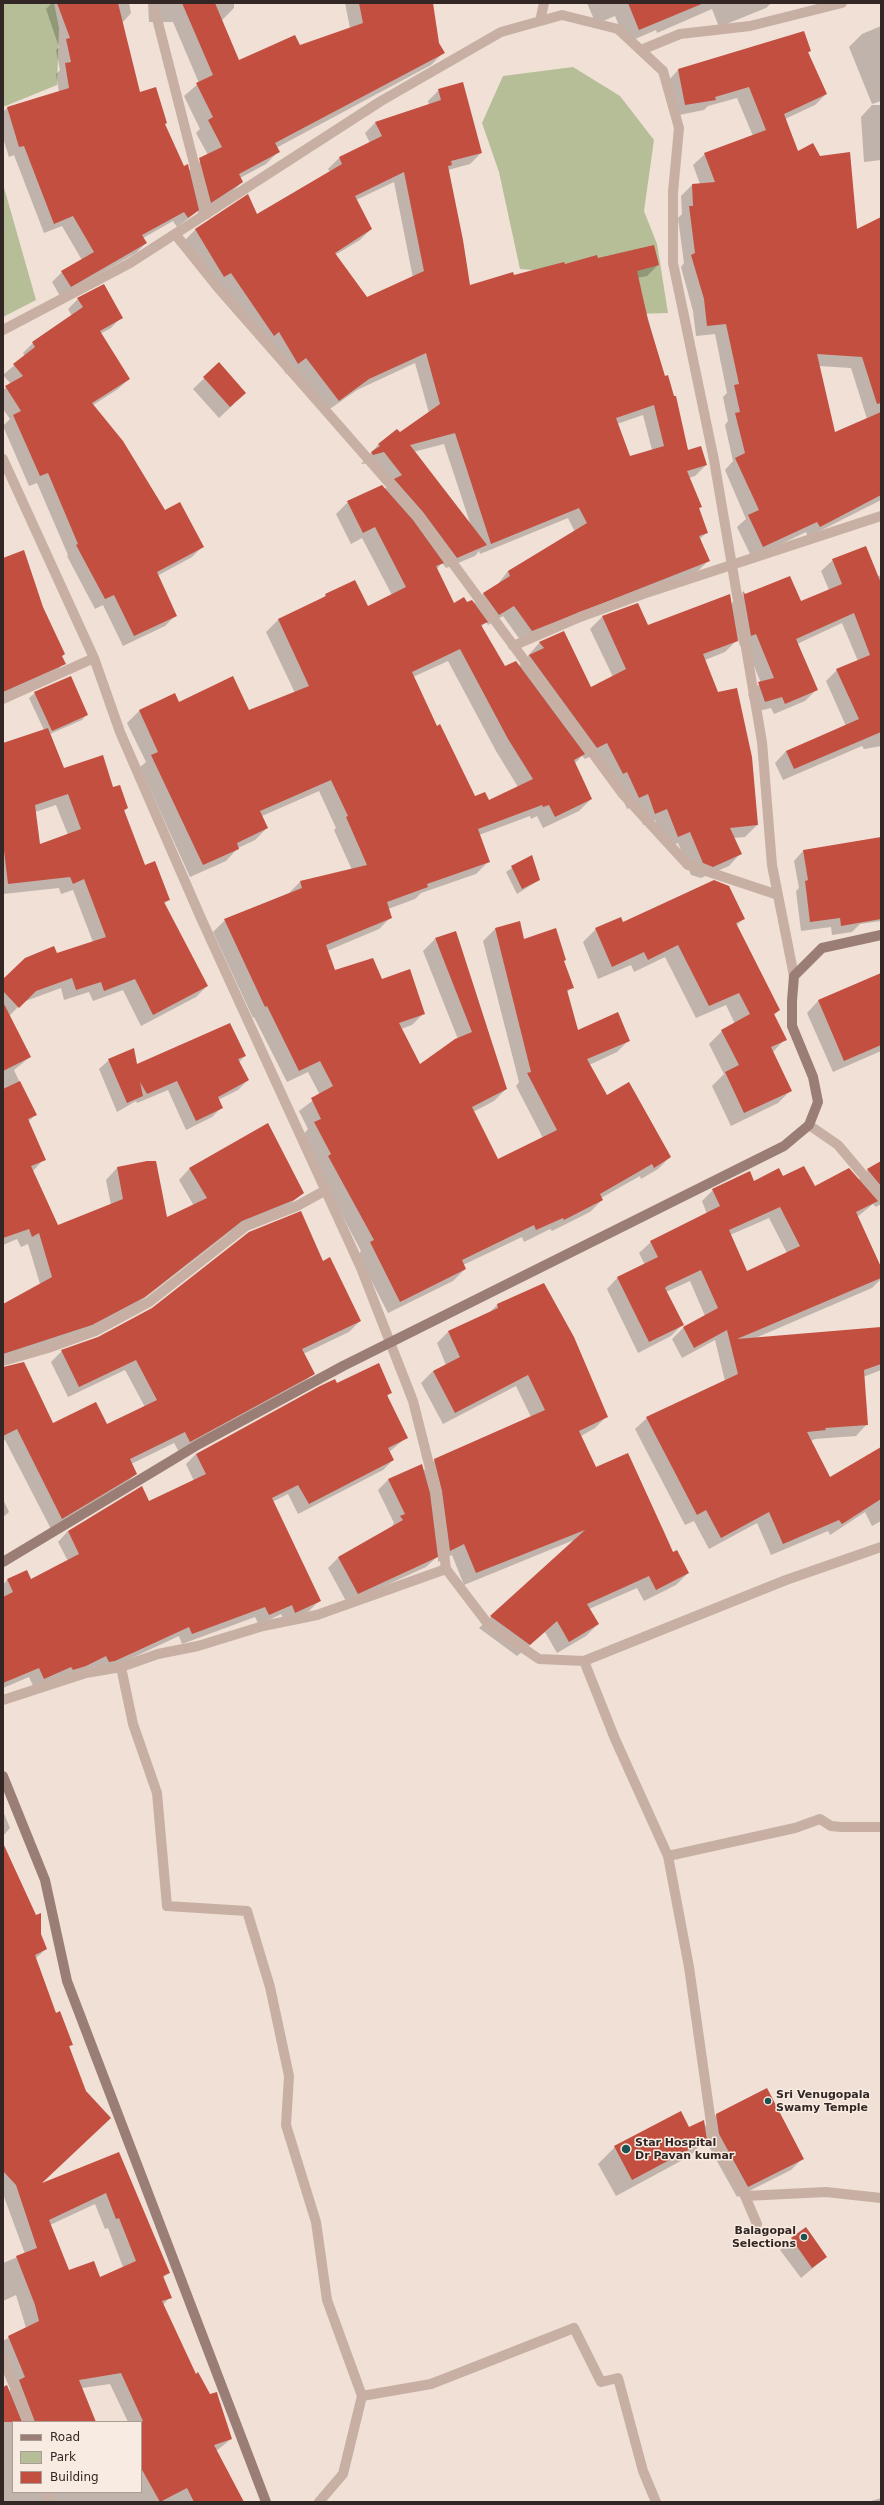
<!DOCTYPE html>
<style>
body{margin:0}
#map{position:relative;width:884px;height:2505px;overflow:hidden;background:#f0e0d6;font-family:"DejaVu Sans",sans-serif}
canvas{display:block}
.frame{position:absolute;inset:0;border:4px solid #322725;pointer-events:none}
.legend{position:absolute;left:12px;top:2421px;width:130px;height:72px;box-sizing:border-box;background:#f8ebe2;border:1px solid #a99d96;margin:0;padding:5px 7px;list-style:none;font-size:12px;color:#322725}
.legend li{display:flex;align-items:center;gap:8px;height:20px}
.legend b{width:20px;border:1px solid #a99d96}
</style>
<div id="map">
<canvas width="884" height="2505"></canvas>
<div class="frame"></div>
<ul class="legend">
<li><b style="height:5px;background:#9a7d75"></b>Road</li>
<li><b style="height:11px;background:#b6be97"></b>Park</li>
<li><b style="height:11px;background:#c34f41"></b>Building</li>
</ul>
</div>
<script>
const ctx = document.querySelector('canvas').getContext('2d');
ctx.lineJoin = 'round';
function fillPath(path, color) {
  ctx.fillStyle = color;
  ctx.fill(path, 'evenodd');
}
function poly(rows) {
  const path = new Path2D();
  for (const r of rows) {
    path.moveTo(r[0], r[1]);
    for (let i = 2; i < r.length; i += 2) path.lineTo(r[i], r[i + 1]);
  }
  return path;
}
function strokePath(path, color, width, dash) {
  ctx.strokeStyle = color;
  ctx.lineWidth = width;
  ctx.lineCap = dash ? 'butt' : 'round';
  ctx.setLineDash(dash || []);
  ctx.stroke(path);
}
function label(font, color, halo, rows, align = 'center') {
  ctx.font = font + ' "DejaVu Sans",sans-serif';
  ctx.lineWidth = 3;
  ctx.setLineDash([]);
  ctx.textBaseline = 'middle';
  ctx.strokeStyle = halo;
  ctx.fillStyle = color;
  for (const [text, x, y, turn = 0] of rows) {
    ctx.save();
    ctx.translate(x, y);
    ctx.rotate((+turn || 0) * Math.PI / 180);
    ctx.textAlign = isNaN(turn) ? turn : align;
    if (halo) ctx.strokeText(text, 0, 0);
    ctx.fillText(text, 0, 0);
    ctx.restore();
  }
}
fillPath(poly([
 [3,3,54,3,59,28,57,85,3,107],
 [573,67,620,96,654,140,644,211,657,244,668,313,633,314,602,275,520,269,499,172,482,123,503,76],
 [3,184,36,300,3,317]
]), '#b6be97');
fillPath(poly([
 [52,3,129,3,131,13,122,23,139,93,164,125,183,168,188,171,208,155,196,133,200,129,184,96,199,83,173,22,149,22,148,3,234,3,234,8,221,21,239,62,299,47,350,28,345,3,405,3,443,53,431,65,276,148,278,152,266,164,240,178,242,182,229,195,198,215,198,211,177,227,173,221,143,238,146,243,136,253,60,296,52,282,62,272,82,260,62,226,44,233,14,155,9,157,3,138,3,112,7,108,59,92,56,74,60,70,56,50,59,47,46,9],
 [587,3,771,3,766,8,719,27,712,9,657,33,656,30,626,43,615,16,596,24],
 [881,26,881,101,872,104,849,47,862,34],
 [810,51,807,54,826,94,815,105,785,119,798,152,856,231,881,218,881,500,808,537,806,532,752,558,737,527,746,519,725,470,733,461,725,425,728,421,723,397,727,393,715,334,696,336,693,311,681,267,684,263,678,218,682,214,681,196,692,185,700,184,693,165,705,154,753,136,737,98,708,106,704,110,674,116,668,81,679,69],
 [819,366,851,368,867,419,834,433],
 [439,90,481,153,470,164,448,170,469,287,597,259,658,265,647,276,637,278,664,377,688,451,706,465,695,476,689,478,701,506,699,508,707,532,700,539,709,560,698,571,521,641,503,616,488,625,486,622,481,627,505,667,519,666,540,642,591,688,613,677,590,629,602,617,637,604,647,626,731,604,742,592,744,596,800,603,829,590,821,571,833,560,877,577,881,575,881,746,864,749,862,746,783,780,775,763,786,751,846,726,826,681,837,670,858,661,842,623,797,644,816,690,805,701,774,714,771,708,754,712,748,694,761,683,745,644,740,646,738,639,725,652,705,660,757,825,745,837,733,838,740,854,729,866,701,878,691,875,678,843,666,848,655,820,643,825,636,805,627,809,616,783,595,754,585,759,582,756,574,764,591,799,579,811,543,828,537,816,531,819,530,816,479,835,488,862,476,874,421,893,415,899,388,909,391,917,379,929,327,951,335,971,381,980,424,1013,412,1025,401,1029,419,1065,458,1039,423,951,435,939,506,1089,494,1101,473,1112,498,1161,543,1138,516,1086,519,1082,483,941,495,929,523,940,563,962,573,987,566,993,578,1031,629,1040,617,1052,589,1065,607,1096,670,1157,658,1169,641,1179,640,1176,601,1198,602,1200,590,1212,552,1231,550,1229,524,1242,522,1237,463,1265,465,1269,453,1281,388,1313,358,1255,361,1251,317,1168,303,1135,308,1129,299,1111,320,1095,308,1072,287,1082,254,1017,253,1018,213,932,225,920,289,893,301,881,352,870,334,830,336,828,319,791,262,816,267,828,255,840,238,848,226,861,190,877,140,767,146,762,127,723,139,711,174,695,178,703,248,711,295,693,266,632,278,620,320,600,326,595,367,608,392,595,362,538,351,544,336,514,348,502,385,489,390,484,373,463,361,464,378,445,397,430,399,434,429,413,415,363,357,390,327,411,295,369,286,374,268,342,184,241,195,230,248,196,256,215,330,172,328,169,339,158,370,143,365,133,376,122,429,105,428,101],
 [394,182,413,278,366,299,335,255,360,240,371,229,356,200],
 [643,415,652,450,630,458,617,424],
 [444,444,471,526,413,452],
 [568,518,575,532,508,571,498,584,483,594,473,604,454,604,437,569,442,563,446,568,475,556,479,551,480,554],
 [448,661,496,751,518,787,488,801,474,798,436,727,413,677],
 [872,105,881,105,881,160,864,162,861,117],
 [78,299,121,317,111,328,100,334,129,379,118,389,93,405,165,511,202,547,192,557,157,576,176,615,165,626,123,646,103,605,95,609,67,556,68,555,37,483,29,486,3,426,10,419,3,409,3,390,11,384,3,375,25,356,23,353,33,343,72,316,68,309],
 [219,364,234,404,219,418,193,389],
 [3,559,42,607,64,654,61,657,64,663,53,675,3,698],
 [35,693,87,714,82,720,50,734,64,769,113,788,127,808,124,811,144,866,169,900,164,904,207,986,196,997,141,1026,123,990,93,1001,89,992,64,1000,61,988,23,1002,7,1018,3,1014,3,980,56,954,93,942,73,890,61,894,59,888,3,894,3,744,44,730,29,698],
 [56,805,68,835,39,845,35,812],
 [881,838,881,921,860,924,852,932,832,935,831,927,801,931,796,891,799,888,794,861,803,851],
 [531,856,539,880,517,894,506,872],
 [744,918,736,926,779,1010,773,1016,785,1039,773,1052,791,1090,778,1103,731,1126,712,1086,724,1074,709,1044,722,1031,735,1024,726,1005,696,1018,665,957,634,972,631,965,598,979,583,942,596,929,622,923],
 [881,979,881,1051,833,1072,807,1013,818,1001,867,980],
 [3,1023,30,1057,14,1070,35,1115,28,1122,44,1159,33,1171,58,1226,111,1205,106,1180,117,1168,155,1162,166,1219,194,1206,179,1180,190,1168,268,1124,303,1193,283,1210,230,1232,133,1307,80,1336,3,1362,3,1305,40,1284,28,1244,21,1247,17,1239,3,1245],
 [245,1056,239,1062,248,1080,238,1090,218,1100,222,1107,212,1117,186,1130,168,1090,137,1103,136,1101,117,1112,99,1069,109,1060,136,1065],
 [881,1162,881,1204,876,1207,873,1204,857,1217,881,1270,881,1279,872,1288,753,1339,881,1328,881,1370,863,1377,867,1424,856,1436,815,1439,811,1441,830,1478,881,1448,881,1521,872,1526,865,1512,830,1535,828,1531,771,1555,757,1523,709,1549,694,1521,685,1525,635,1429,647,1418,725,1381,715,1340,682,1358,672,1339,683,1328,705,1316,690,1281,666,1292,682,1325,671,1336,638,1353,607,1289,618,1277,645,1265,639,1253,651,1242,707,1214,702,1201,713,1190,783,1178,815,1188,858,1180,868,1170],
 [769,1218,787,1253,746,1272,730,1235],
 [322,1262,360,1321,349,1332,303,1354,313,1374,302,1385,179,1452,174,1443,131,1464,136,1474,124,1485,51,1529,5,1440,3,1441,3,1368,52,1425,107,1426,145,1407,125,1370,68,1397,51,1362,62,1351],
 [497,1305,607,1416,595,1428,581,1436,596,1468,673,1553,688,1573,676,1585,644,1601,637,1588,589,1609,598,1624,586,1636,557,1653,545,1632,517,1656,479,1628,574,1540,464,1585,452,1555,438,1562,438,1556,426,1567,347,1603,328,1568,338,1558,391,1528,394,1523,378,1490,388,1480,422,1465,423,1471,435,1460,531,1417,516,1386,443,1424,421,1383,433,1371,446,1365,437,1343,449,1331,488,1314],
 [336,1384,390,1393,387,1397,407,1437,389,1452,393,1460,383,1470,298,1514,288,1494,272,1502,319,1601,309,1611,285,1622,281,1614,259,1625,255,1617,182,1644,179,1636,104,1671,99,1672,95,1666,75,1676,34,1688,29,1677,3,1688,3,1585,7,1580,26,1572,30,1581,68,1561,58,1542,68,1531,148,1502,194,1481,186,1464,196,1454],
 [3,1499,9,1512,3,1517],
 [3,1811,10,1828,3,1836],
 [3,1845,46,1949,35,1959,55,2014,71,2044,69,2047,85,2091,110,2118,39,2185,118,2153,169,2272,163,2278,170,2297,163,2305,195,2375,231,2439,216,2451,238,2502,3,2502,3,2388,8,2392,14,2387,3,2364,3,2341,26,2328,16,2295,3,2301,3,2263,25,2254,3,2194],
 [95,2204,105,2229,108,2228,123,2267,99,2278,69,2271,50,2225],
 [110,2384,128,2422,141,2422,141,2492,13,2492,13,2422,95,2422,82,2388],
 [717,2114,802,2159,791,2170,737,2197,708,2145,707,2138,690,2156,616,2196,598,2164,615,2147,689,2129,704,2127],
 [806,2228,826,2257,801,2278,780,2250],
 [881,2498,881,2502,868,2502]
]), '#0003');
fillPath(poly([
 [57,3,118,3,140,92,156,87,167,123,165,124,184,166,188,164,199,210,188,218,184,212,142,235,147,243,71,287,61,271,94,252,73,216,54,224,24,146,19,147,7,107,69,88,65,63,71,62,66,39,70,38],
 [182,3,215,3,239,60,295,35,300,45,363,23,359,3,433,3,439,43,445,53,275,143,280,152,239,174,243,182,211,203,199,158,222,147,208,120,213,117,196,83,213,75],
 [628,3,704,3,639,30],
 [804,31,811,51,808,52,827,94,784,114,798,151,813,143,820,156,850,152,857,229,881,217,881,403,877,404,862,357,817,354,835,432,881,412,881,495,820,527,817,522,763,547,748,515,759,510,735,458,745,453,735,413,740,412,734,385,739,384,726,324,707,326,704,299,691,255,695,253,689,206,693,206,692,184,715,182,704,153,766,130,749,87,715,97,716,100,685,105,678,69],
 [463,82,482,153,451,161,452,165,448,166,463,240,470,285,513,272,514,275,564,262,565,264,597,255,598,258,654,245,659,265,637,271,648,320,665,376,668,375,674,396,676,396,688,450,701,446,707,465,687,471,702,507,699,508,708,533,699,536,710,561,532,631,514,606,499,615,483,593,510,576,508,571,587,523,579,508,491,544,455,433,410,445,487,545,457,558,423,512,394,479,402,475,384,452,373,455,371,452,380,446,378,444,397,429,400,432,440,404,426,353,369,379,339,401,306,358,298,364,279,332,274,336,231,273,224,277,195,229,248,194,257,214,342,164,339,157,382,136,375,122,441,100,438,89],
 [404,172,424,271,367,297,335,253,372,229,355,196],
 [654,405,664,446,630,456,616,418],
 [104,284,123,318,100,331,130,379,92,403,123,441,165,510,180,502,204,547,157,572,177,616,134,636,114,595,105,599,76,545,78,544,48,473,40,476,13,415,21,411,5,386,23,376,13,364,35,347,32,342,83,307,77,298],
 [219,362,246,393,230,407,203,377],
 [382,485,413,520,444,563,436,566,454,603,464,597,467,602,472,600,488,622,481,625,505,666,516,661,585,754,574,760,592,799,555,817,549,805,543,807,542,805,478,829,490,862,427,884,428,887,387,902,392,918,326,945,335,970,373,958,382,979,410,969,425,1014,399,1023,420,1064,455,1039,472,1032,435,938,456,931,507,1089,472,1107,498,1159,557,1130,527,1073,531,1072,495,928,520,921,524,939,556,928,566,960,564,961,574,988,567,990,578,1030,618,1012,630,1041,587,1059,607,1095,629,1082,671,1157,654,1168,652,1164,600,1194,603,1200,564,1220,563,1218,536,1230,534,1225,462,1260,466,1269,400,1302,370,1242,374,1240,328,1156,331,1154,314,1122,321,1119,311,1098,333,1086,320,1061,299,1071,267,1006,265,1007,224,919,302,888,300,881,367,865,346,817,348,816,331,780,260,811,268,828,237,843,239,849,203,865,151,755,158,752,139,710,175,693,179,702,233,676,249,710,309,686,278,619,326,596,325,594,355,580,368,606,406,587,375,527,363,533,347,501],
 [460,649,508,739,533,779,489,800,485,792,475,796,440,724,437,726,412,672],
 [866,546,881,583,881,732,794,769,786,751,859,719,836,669,870,655,854,613,796,639,818,690,785,704,782,697,765,702,758,682,774,678,756,634,751,636,743,591,745,594,790,576,801,601,842,584,832,559],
 [24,550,43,607,65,654,62,656,66,664,3,692,3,558],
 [730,594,738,641,703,654,718,692,737,688,752,757,758,825,730,828,742,854,713,867,703,863,690,832,678,837,667,809,655,814,648,794,639,798,627,772,623,774,607,743,597,748,529,655,544,648,539,642,564,631,591,687,626,669,602,616,638,603,648,625],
 [71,676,88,715,52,731,34,692],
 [48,728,64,768,103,755,113,787,120,785,128,808,124,810,145,865,155,861,170,900,164,902,208,986,153,1015,135,979,104,991,101,982,76,990,72,978,36,991,19,1008,3,991,3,979,25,958,54,946,57,953,106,937,84,879,73,884,70,877,8,884,3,842,3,743],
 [68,794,81,829,40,844,35,805],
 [881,837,881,919,841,926,840,918,810,922,805,881,808,880,803,850],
 [532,855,540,880,522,889,511,866],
 [714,880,729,886,745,919,736,923,780,1010,774,1014,787,1040,771,1047,792,1091,744,1113,725,1072,739,1065,721,1030,750,1014,739,993,709,1006,678,945,648,960,644,952,612,967,595,928,621,917,623,922],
 [881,973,881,1045,844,1061,818,1000],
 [3,1002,31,1057,3,1071],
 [230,1023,246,1056,238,1059,249,1080,218,1097,223,1108,196,1121,177,1081,147,1094,140,1082,143,1096,127,1103,108,1059,134,1048,137,1064],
 [20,1081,37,1115,28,1119,46,1160,31,1166,58,1225,123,1199,117,1167,147,1161,156,1161,167,1217,207,1198,189,1168,268,1123,304,1193,294,1200,242,1221,145,1297,92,1325,3,1354,3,1304,52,1277,39,1233,32,1237,29,1229,3,1238,3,1089],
 [881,1161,881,1186,867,1169],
 [804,1166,815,1186,849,1168,878,1201,856,1212,881,1267,881,1278,737,1339,881,1327,881,1364,864,1370,868,1425,825,1428,826,1430,807,1432,830,1477,881,1447,881,1499,842,1524,839,1520,783,1544,769,1512,721,1538,706,1510,697,1515,646,1417,738,1374,727,1330,694,1348,683,1327,718,1308,701,1270,667,1286,665,1288,684,1325,649,1342,617,1277,658,1257,650,1241,720,1206,712,1189,750,1171,754,1181,779,1168,783,1176],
 [780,1207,800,1246,747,1271,729,1230],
 [301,1211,323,1261,330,1257,361,1321,302,1349,315,1374,190,1442,185,1432,130,1459,137,1474,62,1519,17,1429,3,1436,3,1367,24,1362,53,1423,96,1402,107,1424,157,1400,136,1360,79,1387,61,1350,98,1337,152,1308,249,1232],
 [544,1283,574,1337,608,1417,579,1431,596,1467,628,1453,665,1534,673,1552,677,1550,689,1573,656,1590,649,1576,587,1604,599,1624,569,1642,557,1621,530,1645,490,1616,585,1530,476,1573,464,1544,450,1551,442,1491,434,1459,545,1410,528,1375,455,1413,433,1371,460,1357,448,1331,498,1308,497,1304],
 [379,1363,392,1393,387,1395,408,1438,388,1448,394,1460,309,1504,298,1485,272,1498,321,1601,295,1613,292,1605,269,1615,265,1607,192,1634,189,1627,115,1661,109,1662,106,1656,86,1666,73,1670,71,1667,44,1679,39,1668,3,1683,3,1597,13,1592,7,1579,27,1570,31,1579,79,1554,68,1531,142,1486,149,1501,206,1474,196,1454,320,1386,335,1379,337,1383],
 [422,1464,430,1493,438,1557,358,1594,338,1557,403,1520,400,1516,405,1514,388,1479],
 [3,1843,36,1915,41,1913,41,1934,47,1949,35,1955,56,2013,60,2011,73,2045,69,2046,86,2091,111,2118,42,2183,119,2152,170,2273,163,2276,172,2298,162,2301,196,2374,198,2372,210,2394,217,2392,218,2396,232,2439,214,2445,244,2502,194,2502,187,2488,160,2502,141,2468,141,2422,143,2421,121,2373,79,2380,96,2422,35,2422,19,2380,25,2377,8,2336,39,2321,35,2305,16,2256,37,2248,16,2185,3,2171],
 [106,2193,116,2219,119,2218,136,2261,100,2277,94,2261,69,2270,49,2220],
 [767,2088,804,2159,748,2187,719,2134,716,2114],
 [681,2111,689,2127,704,2120,707,2140,632,2180,614,2146],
 [806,2227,827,2257,812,2268,791,2238],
 [7,2385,22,2422,3,2422,3,2387]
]), '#c34f41');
strokePath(poly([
 [153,3,207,214],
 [540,21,544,3],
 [641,50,680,34,750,26,842,3],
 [175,234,220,290,418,516,622,793,688,865,778,895],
 [3,330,130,263,381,101,501,32,562,15,618,29,663,71,679,128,673,192,673,263,714,460,762,742,772,865,794,976],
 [3,459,94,658,120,732,200,916,361,1268,413,1401,436,1492,446,1569,317,1615,263,1626,198,1646,158,1654,121,1667,86,1673,3,1700],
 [513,646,580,617,643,594,881,516],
 [3,699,94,658],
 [3,1361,48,1348,95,1331,149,1302,246,1226,297,1206,326,1190],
 [446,1569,488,1624,539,1659,584,1661,615,1739,668,1856,689,1967,713,2137,745,2196,757,2224],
 [584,1661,786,1580,881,1547],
 [121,1667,133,1724,157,1793,167,1906,247,1911,270,1987,289,2076,286,2125,316,2222,327,2300,362,2396],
 [668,1856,795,1828,820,1819,831,1826,841,1827,881,1827],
 [745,2196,826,2192,881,2198],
 [3,2359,29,2422],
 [48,2492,50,2502],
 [319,2502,343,2474,362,2396,431,2384,574,2328,601,2382,618,2378,643,2471,656,2502]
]), '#c7afa3', 10);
strokePath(poly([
 [809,1125,838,1145,881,1196]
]), '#c7afa3', 10);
strokePath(poly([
 [3,1562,199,1444,343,1366,784,1146,809,1125,818,1102,813,1077,792,1026,792,1001,794,976,822,948,881,935],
 [3,1776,45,1880,67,1981,266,2502]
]), '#9a7d75', 10);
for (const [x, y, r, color] of [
 [768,2101,4,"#1c524f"],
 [626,2149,5,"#1c524f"],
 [804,2237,4,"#1c524f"]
]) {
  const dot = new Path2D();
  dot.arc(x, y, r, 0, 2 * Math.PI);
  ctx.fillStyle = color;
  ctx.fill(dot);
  strokePath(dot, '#f8ebe2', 1.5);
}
label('bold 11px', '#322725', '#f8ebe2', [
 ["Sri Venugopala",776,2095],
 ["Swamy Temple",776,2108],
 ["Star Hospital",635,2143],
 ["Dr Pavan kumar",635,2156],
 ["Balagopal",796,2231,"right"],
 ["Selections",796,2244,"right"]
], 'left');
</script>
